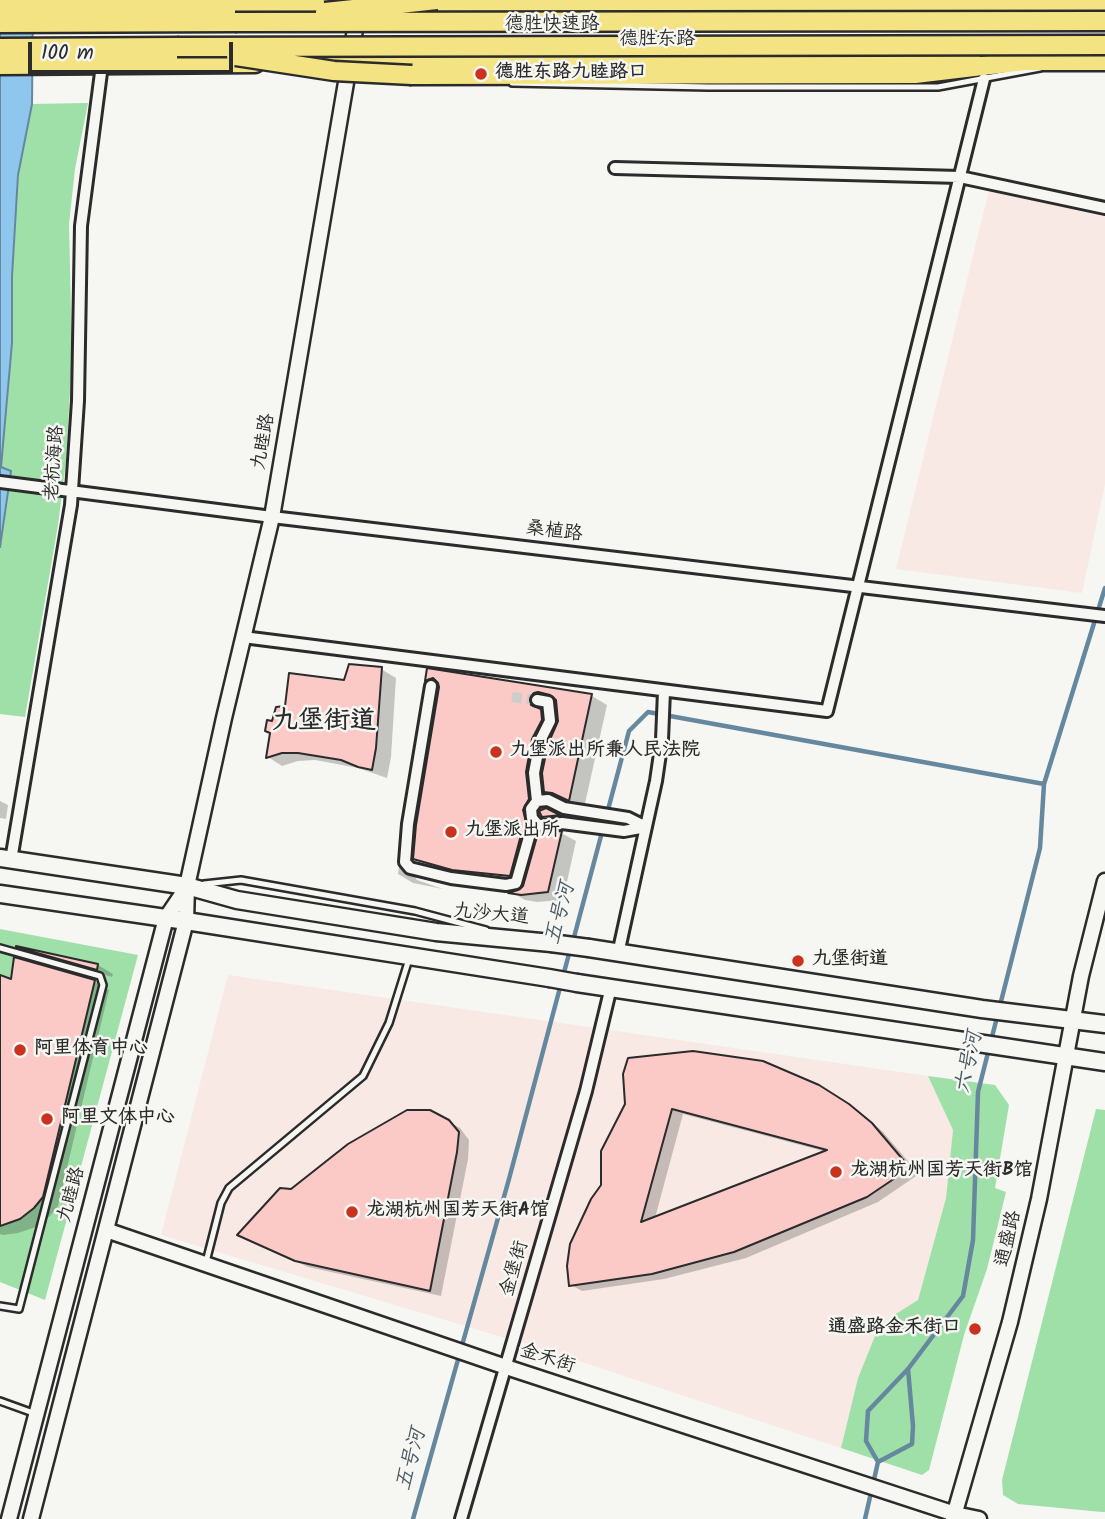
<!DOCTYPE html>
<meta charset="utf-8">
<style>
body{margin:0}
#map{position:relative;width:1105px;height:1519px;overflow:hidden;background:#f6f6f2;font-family:Kalam,sans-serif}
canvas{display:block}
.scale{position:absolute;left:28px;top:42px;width:205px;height:32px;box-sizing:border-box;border:4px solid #2b2b2b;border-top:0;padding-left:9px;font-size:21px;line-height:24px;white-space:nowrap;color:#2b2b2b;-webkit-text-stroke:5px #f6f6f2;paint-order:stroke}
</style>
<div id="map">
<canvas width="1105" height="1519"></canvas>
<div class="scale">100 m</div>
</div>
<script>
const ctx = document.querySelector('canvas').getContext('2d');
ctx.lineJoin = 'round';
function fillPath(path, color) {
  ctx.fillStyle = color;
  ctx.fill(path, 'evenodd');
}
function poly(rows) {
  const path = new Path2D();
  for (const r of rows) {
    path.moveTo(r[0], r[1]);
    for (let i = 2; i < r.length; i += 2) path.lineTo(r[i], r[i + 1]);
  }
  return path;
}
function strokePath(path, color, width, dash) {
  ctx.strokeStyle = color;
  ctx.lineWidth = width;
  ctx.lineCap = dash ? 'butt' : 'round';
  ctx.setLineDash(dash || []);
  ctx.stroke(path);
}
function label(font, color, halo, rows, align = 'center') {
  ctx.font = font + ' Kalam,"LXGW WenKai TC",sans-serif';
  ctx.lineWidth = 5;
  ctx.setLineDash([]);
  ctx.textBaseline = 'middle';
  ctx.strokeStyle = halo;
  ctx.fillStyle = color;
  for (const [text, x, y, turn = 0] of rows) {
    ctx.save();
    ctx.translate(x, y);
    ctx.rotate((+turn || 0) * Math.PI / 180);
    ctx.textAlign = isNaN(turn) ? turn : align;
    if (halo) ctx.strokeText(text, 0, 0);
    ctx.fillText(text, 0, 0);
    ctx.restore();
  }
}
fillPath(poly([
 [990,186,1105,209,1105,484,1082,593,896,569],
 [228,975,928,1076,953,1130,946,1198,918,1300,894,1315,877,1331,858,1378,841,1448,552,1352,161,1235]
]), '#f8e9e5');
fillPath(poly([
 [88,103,75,169,69,224,72,356,66,461,58,525,25,717,0,714,0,547,11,471,1,468,12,343,12,276,18,175,32,104],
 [0,929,138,955,45,1300,0,1282],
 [928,1076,995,1085,1009,1105,995,1188,1006,1192,987,1269,964,1335,929,1470,922,1475,841,1448,858,1378,877,1331,894,1315,918,1300,946,1198,953,1130],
 [1096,1109,1105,1110,1105,1512,1102,1512,1018,1504,1003,1495,1002,1480]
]), '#9fdfa8');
const water = poly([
 [0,0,33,0,32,104,18,175,12,276,12,343,1,467,11,471,0,547,0,0]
]);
fillPath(water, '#8ec6ed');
strokePath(water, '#66889f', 2);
fillPath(poly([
 [381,669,396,678,391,757,387,778,358,768,315,760,298,761,282,766,268,757,274,723,346,681],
 [428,670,592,696,607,705,584,808,568,801,561,800,546,791,543,772,541,781,544,810,572,824,561,826,541,813,538,819,542,835,561,833,576,841,563,900,537,902,525,900,513,893,519,892,526,884,469,878,430,867,415,858,440,688,427,680],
 [557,700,560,721,556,728,556,719,546,714,549,701],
 [0,801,8,805,6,819,0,818],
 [399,866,413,874,417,880,443,889,413,883,398,874],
 [26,950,98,965,113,974,112,977],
 [0,977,13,981,94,982,109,990,58,1206,50,1216,36,1227,18,1233,3,1235,0,1234],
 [830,1093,861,1113,883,1132,919,1174,878,1202,746,1258,664,1279,582,1291,571,1285,626,1105],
 [683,1114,827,1152,655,1218],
 [430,1111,460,1128,469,1140,468,1159,441,1296,308,1267,240,1235,292,1190]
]), '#0003');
strokePath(poly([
 [573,941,629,731,648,712,1044,784],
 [878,1462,912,1444,913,1426,908,1369],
 [413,1519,509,1179,570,950],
 [865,1519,878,1462,866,1441,868,1411,908,1369,963,1296,973,1240,978,1092,1040,848,1044,784,1105,588]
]), '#66889f', 4.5);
const building = poly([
 [349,664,382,667,376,748,372,770,358,767,341,760,298,753,282,753,266,758,270,733,265,731,267,720,272,721,276,707,285,706,289,673,344,680,349,664],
 [427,668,592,694,569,801,552,793,544,792,542,773,548,744,558,721,556,700,550,695,538,692,534,693,529,698,531,705,541,709,542,720,532,739,526,772,529,799,523,810,527,825,521,835,510,876,452,870,413,859,416,825,439,687,438,683,433,678,425,681,427,668],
 [546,808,560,815,561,815,542,817,539,811,546,808],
 [562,831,548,892,521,895,508,893,518,890,523,886,536,840,541,833,562,831],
 [16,946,98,964,97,970,16,947,16,946],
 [14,957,95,980,43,1197,34,1208,20,1219,0,1226,0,975,11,979,14,957],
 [693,1051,763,1061,819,1085,849,1104,872,1123,910,1168,867,1197,734,1252,652,1274,569,1286,567,1266,570,1244,591,1199,601,1185,601,1151,625,1104,623,1074,628,1058,693,1051],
 [672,1109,827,1150,641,1222,672,1109],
 [407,1110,430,1110,449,1120,459,1132,457,1152,430,1291,295,1261,237,1235,280,1188,291,1189,348,1144,407,1110]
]);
fillPath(building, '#fbcac6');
strokePath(building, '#2b2b2b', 2);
strokePath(poly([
 [512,697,537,700]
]), '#cdcdca', 10, [10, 5]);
const service = poly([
 [512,83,708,87,938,87,1040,68],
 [204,884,241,880,415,911,486,930],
 [0,948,100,976,103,985,19,1309,0,1306],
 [206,1262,221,1203,229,1188,363,1076,389,1023,409,959],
 [0,1401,36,1414]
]);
const minor = poly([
 [615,168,960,177,1105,208],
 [0,482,272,517,1105,616],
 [243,637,827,711,984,79],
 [431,686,408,824,405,862,410,868,451,878,506,885,516,883,529,837,537,824],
 [537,700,548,702,550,721,540,741,534,773,537,801],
 [548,800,564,808,628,818,646,827,624,831,562,823,544,826,537,824,532,818,531,809,537,801,548,800],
 [11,860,71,505,78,401,81,226,102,65],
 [618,954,656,781,662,740,664,691],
 [461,1519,586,1091,611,987]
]);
const tertiary = poly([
 [106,1230,506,1367,955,1514,979,1519],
 [9,1519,166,918,187,887],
 [31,1519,186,921,187,886,224,718,272,517,358,12],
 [953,1519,1010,1322,1039,1199,1081,976,1105,881]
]);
const secondary = poly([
 [0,858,187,886,237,900,436,932,551,943],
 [0,894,186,921,549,978],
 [589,948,982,1009,1105,1024],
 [577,983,1105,1062]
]);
const primary = poly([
 [419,7,1105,5],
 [0,8,342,7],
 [1011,61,1105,61],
 [314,63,972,61],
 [0,65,255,63]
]);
const trunk = poly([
 [0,23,235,22],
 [0,48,177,47],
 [412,75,915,74,1024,61]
]);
strokePath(service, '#2b2b2b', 10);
strokePath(minor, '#2b2b2b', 16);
strokePath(tertiary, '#2b2b2b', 19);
strokePath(secondary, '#2b2b2b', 21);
strokePath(primary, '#2b2b2b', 23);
strokePath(trunk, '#2b2b2b', 23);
strokePath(service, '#f6f6f2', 5);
strokePath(minor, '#f6f6f2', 10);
strokePath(tertiary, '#f6f6f2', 14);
strokePath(secondary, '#f6f6f2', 16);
strokePath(primary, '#f4e382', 18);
strokePath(trunk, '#f4e382', 18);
const secondaryBridge = poly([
 [551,943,589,948],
 [549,978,577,983]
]);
const trunkBridge = poly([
 [325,12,437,0],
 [235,22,1105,21],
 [177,47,1105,45],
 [236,56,334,71,412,75]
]);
strokePath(secondaryBridge, '#2b2b2b', 21, []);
strokePath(trunkBridge, '#2b2b2b', 23, []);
strokePath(secondaryBridge, '#f6f6f2', 16);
strokePath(trunkBridge, '#f4e382', 18);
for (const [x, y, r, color] of [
 [481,74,7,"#c8321e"],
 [496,752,7,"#c8321e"],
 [451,832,7,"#c8321e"],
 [798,961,7,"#c8321e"],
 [20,1050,7,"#c8321e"],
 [47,1119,7,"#c8321e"],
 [836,1172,7,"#c8321e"],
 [352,1212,7,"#c8321e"],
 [975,1329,7,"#c8321e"]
]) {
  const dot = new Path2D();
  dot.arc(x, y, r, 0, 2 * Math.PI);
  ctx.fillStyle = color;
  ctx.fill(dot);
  strokePath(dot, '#f6f6f2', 2.5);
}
label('19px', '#2b2b2b', '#f6f6f2', [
 ["德胜快速路",552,26],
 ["德胜东路",657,41],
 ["九睦路",265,442,-80],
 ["老杭海路",56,463,-86],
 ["桑植路",554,533,7],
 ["九沙大道",491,916,5],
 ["九睦路",73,1195,-75],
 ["通盛路",1010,1239,-77],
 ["金堡街",516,1269,-74],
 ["金禾街",547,1360,18]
]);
label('bold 19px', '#2b2b2b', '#f6f6f2', [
 ["德胜东路九睦路口",495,74],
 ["九堡派出所兼人民法院",510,752],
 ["九堡派出所",465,832],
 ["九堡街道",812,961],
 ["阿里体育中心",34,1050],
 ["阿里文体中心",61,1119],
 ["龙湖杭州国芳天街B馆",850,1172],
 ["龙湖杭州国芳天街A馆",366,1212],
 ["通盛路金禾街口",961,1329,"right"]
], 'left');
label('italic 21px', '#495a65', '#f6f6f2', [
 ["五号河",562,914,-75],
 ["六号河",971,1063,-78],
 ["五号河",413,1460,-75]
]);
label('bold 26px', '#2b2b2b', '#f6f6f2', [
 ["九堡街道",324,724]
]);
</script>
